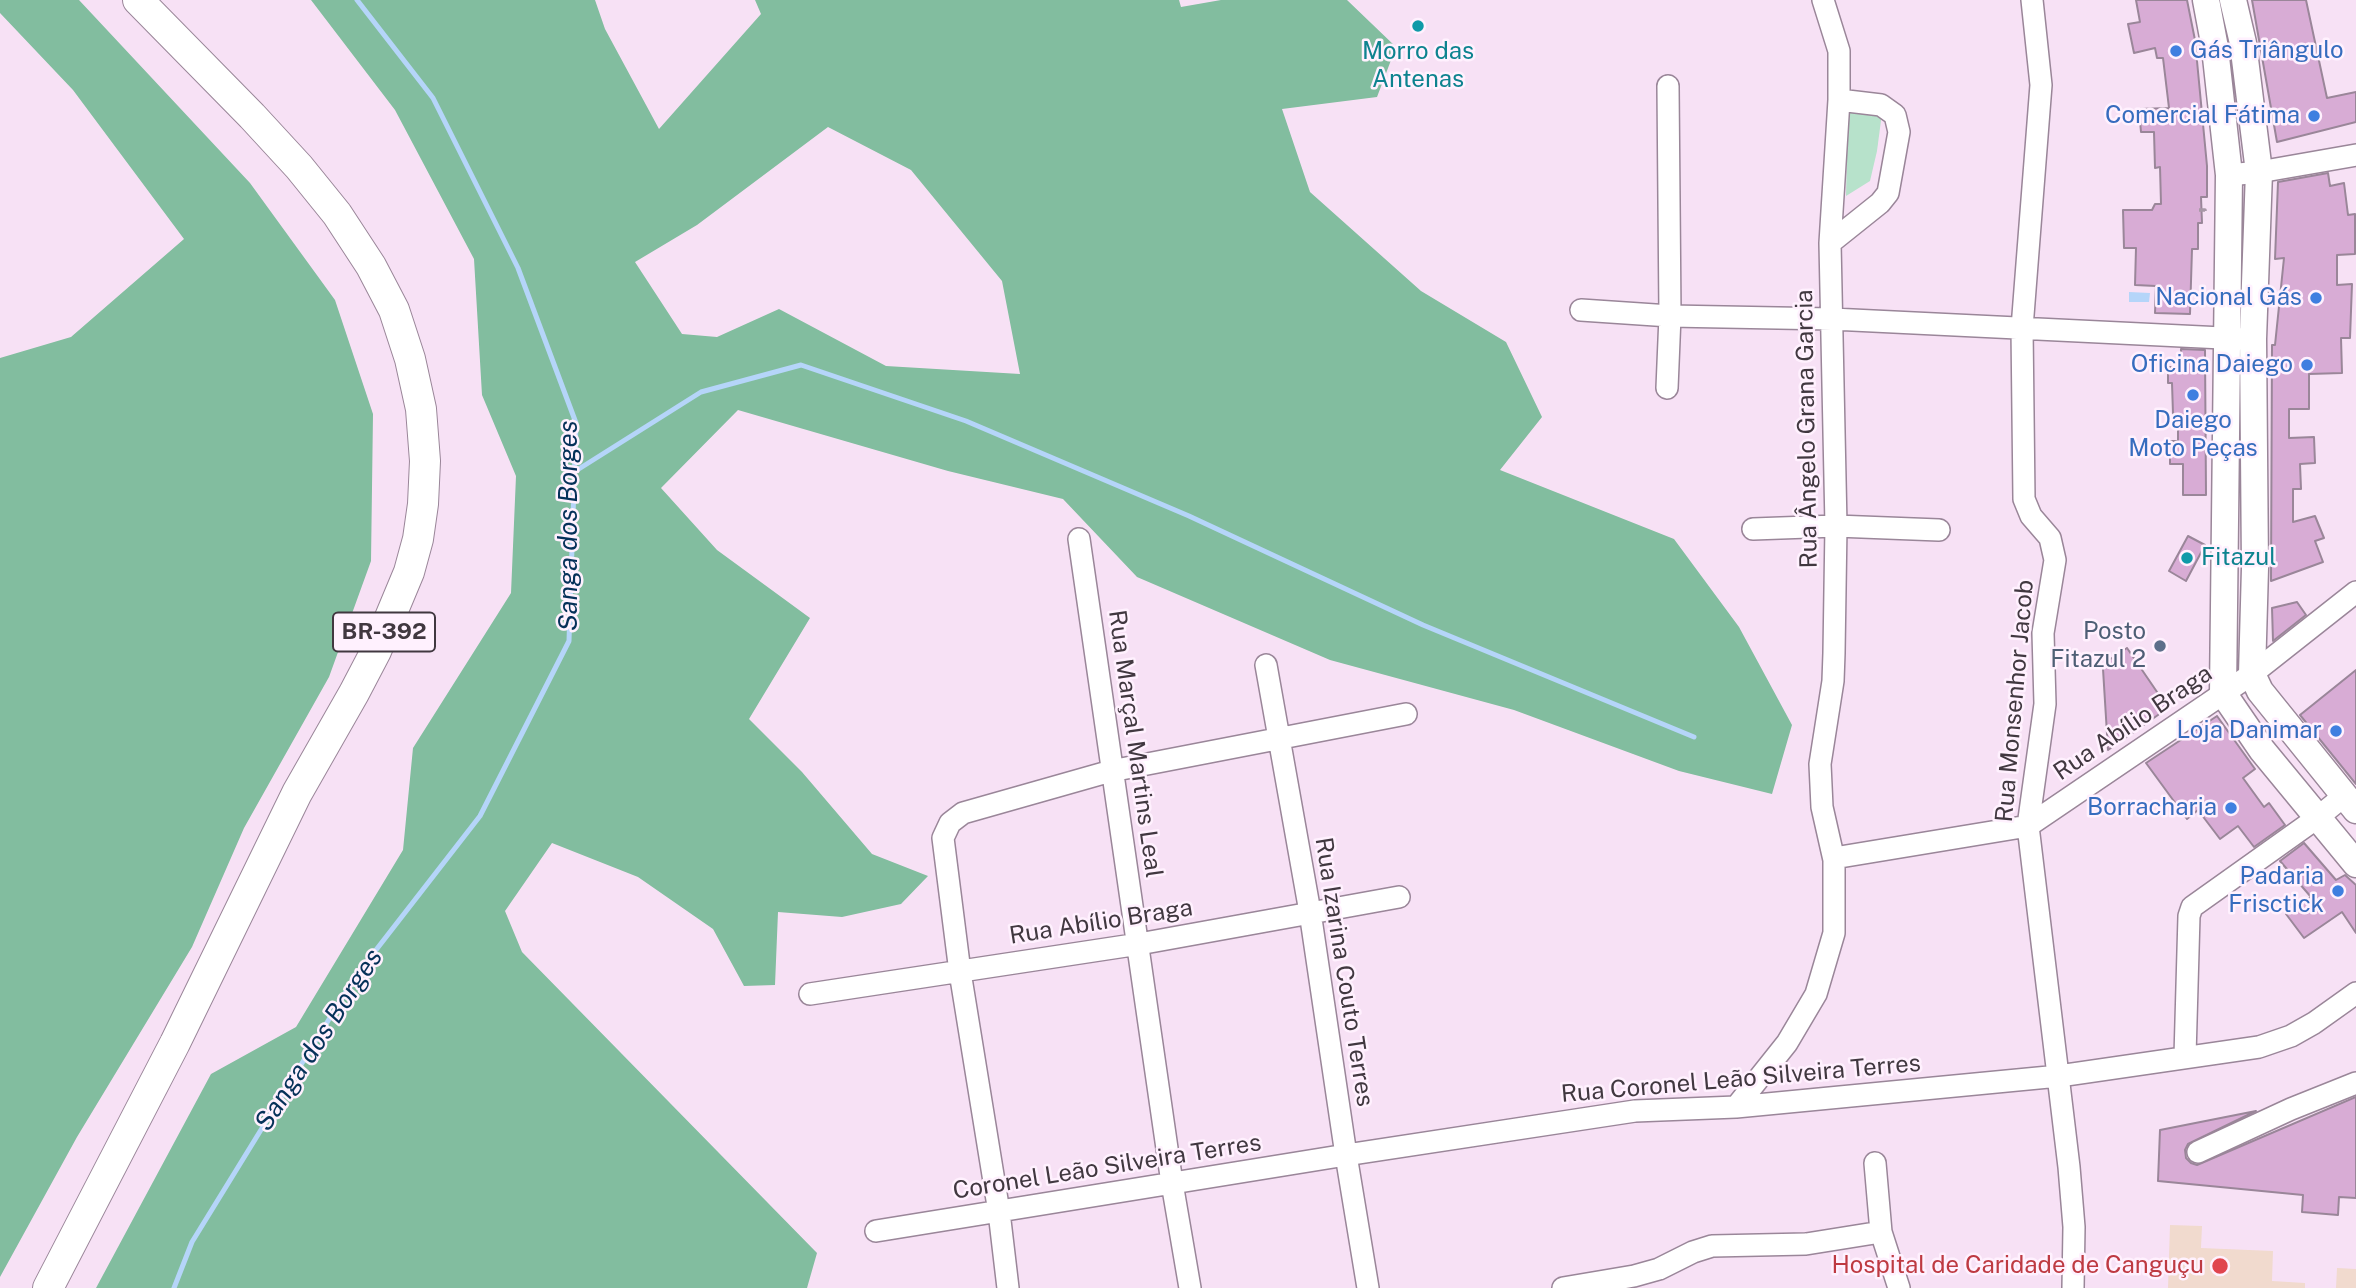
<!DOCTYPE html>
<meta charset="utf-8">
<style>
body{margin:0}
canvas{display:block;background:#f7e1f5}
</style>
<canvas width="2356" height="1288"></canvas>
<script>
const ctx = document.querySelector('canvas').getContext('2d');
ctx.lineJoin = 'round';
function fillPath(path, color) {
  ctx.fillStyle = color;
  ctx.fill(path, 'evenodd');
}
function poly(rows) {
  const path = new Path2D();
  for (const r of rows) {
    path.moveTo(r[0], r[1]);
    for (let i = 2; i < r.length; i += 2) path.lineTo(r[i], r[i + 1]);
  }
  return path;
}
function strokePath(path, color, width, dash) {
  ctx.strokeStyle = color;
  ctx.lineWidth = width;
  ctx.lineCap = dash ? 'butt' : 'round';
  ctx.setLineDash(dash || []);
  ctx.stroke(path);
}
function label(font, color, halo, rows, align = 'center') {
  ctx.font = font + ' "Public Sans",sans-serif';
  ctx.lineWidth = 5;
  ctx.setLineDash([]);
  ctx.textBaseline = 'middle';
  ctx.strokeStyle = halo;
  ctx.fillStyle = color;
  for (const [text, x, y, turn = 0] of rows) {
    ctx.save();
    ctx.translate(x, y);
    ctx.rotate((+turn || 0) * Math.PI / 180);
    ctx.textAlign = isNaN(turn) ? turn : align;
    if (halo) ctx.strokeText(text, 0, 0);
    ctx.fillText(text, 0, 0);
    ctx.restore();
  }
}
fillPath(poly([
 [2170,1225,2202,1226,2201,1248,2273,1251,2272,1281,2305,1283,2305,1288,2168,1288],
 [2337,1268,2356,1269,2356,1288,2336,1288]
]), '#f1dace');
fillPath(poly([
 [1848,107,1882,113,1877,151,1870,181,1846,196]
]), '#b7e2cb');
fillPath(poly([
 [0,0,79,0,250,183,335,300,373,414,371,561,329,677,244,828,192,947,77,1137,0,1277,0,358,71,337,184,239,73,90,0,13],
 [311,0,595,0,605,29,659,129,761,14,755,0,1179,0,1181,7,1221,0,1347,0,1396,47,1377,97,1282,109,1310,192,1421,291,1506,342,1542,417,1500,470,1674,539,1739,627,1792,725,1772,794,1679,771,1514,710,1330,660,1137,577,1063,499,948,471,738,410,661,488,717,550,810,618,749,719,802,772,872,854,928,876,901,904,842,917,778,912,775,985,744,986,713,929,638,877,552,843,505,911,522,952,817,1253,807,1288,96,1288,211,1074,296,1027,403,850,413,748,511,593,516,476,482,395,474,259,395,110],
 [828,127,911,170,1002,281,1020,374,886,366,779,309,717,337,682,334,635,262,697,225]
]), '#82bd9f');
fillPath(poly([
 [2129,292,2150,293,2149,302,2129,302]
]), '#b5d5f9');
strokePath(poly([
 [574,472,701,392,801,365,966,421,1189,516,1423,625,1694,737],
 [174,1288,192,1242,355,977,480,816,569,641,576,423,518,268,433,98,357,0]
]), '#b5d5f9', 5);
const building = poly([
 [2136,0,2187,0,2195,40,2207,166,2207,197,2201,197,2202,223,2198,223,2198,249,2192,249,2190,314,2155,313,2156,286,2135,285,2136,248,2124,248,2123,210,2152,210,2155,204,2161,204,2160,167,2155,168,2154,132,2141,132,2139,109,2169,108,2163,58,2157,58,2155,48,2134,53,2128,24,2140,22,2136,0],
 [2252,0,2306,0,2327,98,2356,92,2356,122,2277,142,2252,0],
 [2328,173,2330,186,2344,183,2348,215,2355,214,2355,254,2337,255,2337,285,2352,284,2350,338,2341,338,2342,373,2309,374,2309,409,2289,409,2289,438,2314,437,2315,463,2300,464,2301,489,2293,489,2293,522,2315,516,2324,538,2315,541,2323,562,2271,581,2272,345,2275,345,2284,258,2275,259,2278,182,2328,173],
 [2181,349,2205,350,2206,495,2183,495,2183,464,2170,464,2170,441,2178,441,2178,414,2173,414,2172,383,2168,383,2168,367,2181,367,2181,349],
 [2188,536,2205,545,2186,581,2169,571,2188,536],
 [2297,602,2306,615,2273,641,2272,608,2297,602],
 [2127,648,2168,708,2108,750,2103,669,2106,662,2127,648],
 [2356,670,2356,784,2300,715,2356,670],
 [2217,716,2255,769,2243,778,2264,807,2269,803,2285,825,2254,847,2238,826,2220,839,2198,810,2187,819,2146,763,2217,716],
 [2304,843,2336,880,2345,875,2356,885,2356,933,2342,912,2304,938,2286,914,2311,897,2280,861,2304,843],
 [2356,1097,2356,1198,2339,1197,2338,1215,2302,1212,2303,1195,2158,1181,2160,1130,2256,1111,2188,1144,2185,1150,2186,1158,2191,1163,2197,1165,2356,1097]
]);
fillPath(building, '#d8acd5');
strokePath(building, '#9a8699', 2);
const minor = poly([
 [2032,0,2041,85,2022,328,2024,499,2031,516,2050,538,2055,560,2043,633,2045,704,2028,826,2069,1167,2074,1227,2073,1288],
 [2229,175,2259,172,2356,155],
 [1830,243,1880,203,1888,193,1899,132,1895,115,1881,105,1839,100],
 [1581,310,1670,316,1832,319,2243,339],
 [1667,388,1670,316,1668,86],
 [1753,529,1836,526,1939,530],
 [1079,539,1172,1183,1190,1288],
 [1266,665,1310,912,1346,1155,1368,1288],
 [1834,858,2028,826,2252,674,2356,592],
 [810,994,1139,944,1399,897],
 [2185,1056,2189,916,2192,907,2317,818,2344,796],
 [1736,1107,1787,1043,1816,994,1834,933,1834,860,1822,807,1820,764,1833,681,1834,653,1836,526,1830,243,1839,100,1839,51,1823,0],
 [2198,1152,2291,1109,2356,1083],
 [1875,1163,1881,1232,1899,1288],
 [876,1231,1346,1155,1635,1111,1736,1107,2059,1076,2259,1047,2291,1036,2314,1023,2356,993],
 [1008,1288,999,1212,960,972,943,838,950,823,963,813,1111,771,1406,714],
 [1563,1288,1634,1276,1659,1269,1693,1252,1712,1246,1806,1244,1881,1232]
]);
const major = poly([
 [2206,0,2215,48,2229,175,2223,693,2262,750,2356,864],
 [2233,0,2243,43,2259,172,2253,339,2255,568,2252,674,2260,691,2356,810]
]);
const highway = poly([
 [48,1288,175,1043,297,793,354,693,376,651,409,572,418,539,423,504,425,461,421,409,410,359,394,310,371,266,337,214,299,167,252,116,138,0]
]);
strokePath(minor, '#9a8699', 24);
strokePath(major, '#9a8699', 29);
strokePath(highway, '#9a8699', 32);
strokePath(poly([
 [2199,210,2205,210,2205,213]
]), '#a898a7', 3.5, [7, 3.5]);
strokePath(minor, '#fff', 21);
strokePath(major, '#fff', 26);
strokePath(highway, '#fff', 30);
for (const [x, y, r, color] of [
 [1418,26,7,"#0f9aa8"],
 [2176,51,7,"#3f7fe0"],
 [2314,116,7,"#3f7fe0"],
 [2316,298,7,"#3f7fe0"],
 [2307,365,7,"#3f7fe0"],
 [2193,395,7,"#3f7fe0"],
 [2187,558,7,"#0f9aa8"],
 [2160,646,7,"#5c6f8a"],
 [2336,731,7,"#3f7fe0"],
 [2231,808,7,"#3f7fe0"],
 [2338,891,7,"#3f7fe0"],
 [2220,1266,9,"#e0444e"]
]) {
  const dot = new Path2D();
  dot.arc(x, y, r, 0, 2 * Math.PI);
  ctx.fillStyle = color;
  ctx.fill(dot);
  strokePath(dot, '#fff1fe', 2.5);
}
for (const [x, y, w] of [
 [384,632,102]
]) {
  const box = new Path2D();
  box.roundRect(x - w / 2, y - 19.5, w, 39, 5);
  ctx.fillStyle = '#fff1fe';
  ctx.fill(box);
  strokePath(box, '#413840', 2);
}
label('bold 23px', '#413840', null, [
 ["BR-392",384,632]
]);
label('24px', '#366cbe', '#fff1fe', [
 ["Gás Triângulo",2190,51,"left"],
 ["Comercial Fátima",2300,116],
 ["Nacional Gás",2302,298],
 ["Oficina Daiego",2293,365],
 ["Daiego",2193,421,"center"],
 ["Moto Peças",2193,449,"center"],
 ["Loja Danimar",2322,731],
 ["Borracharia",2217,808],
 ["Padaria",2324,877],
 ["Frisctick",2324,905]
], 'right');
label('24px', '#0d838f', '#fff1fe', [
 ["Morro das",1418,52],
 ["Antenas",1418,80],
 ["Fitazul",2201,558,"left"]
]);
label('24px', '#413840', '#fff1fe', [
 ["Rua Ângelo Grana Garcia",1807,429,-91],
 ["Rua Monsenhor Jacob",2015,701,-85],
 ["Rua Abílio Braga",2133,723,-34],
 ["Rua Marçal Martins Leal",1135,744,82],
 ["Rua Abílio Braga",1101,922,-9],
 ["Rua Izarina Couto Terres",1344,972,81],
 ["Rua Coronel Leão Silveira Terres",1741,1079,-5],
 ["Coronel Leão Silveira Terres",1107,1167,-9]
]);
label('24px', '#4e5e75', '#fff1fe', [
 ["Posto",2146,632],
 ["Fitazul 2",2146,660]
], 'right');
label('24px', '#be3a42', '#fff1fe', [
 ["Hospital de Caridade de Canguçu",2204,1266]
], 'right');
label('italic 26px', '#053159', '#fff1fe', [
 ["Sanga dos Borges",569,526,-90],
 ["Sanga dos Borges",319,1040,-57]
]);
</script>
